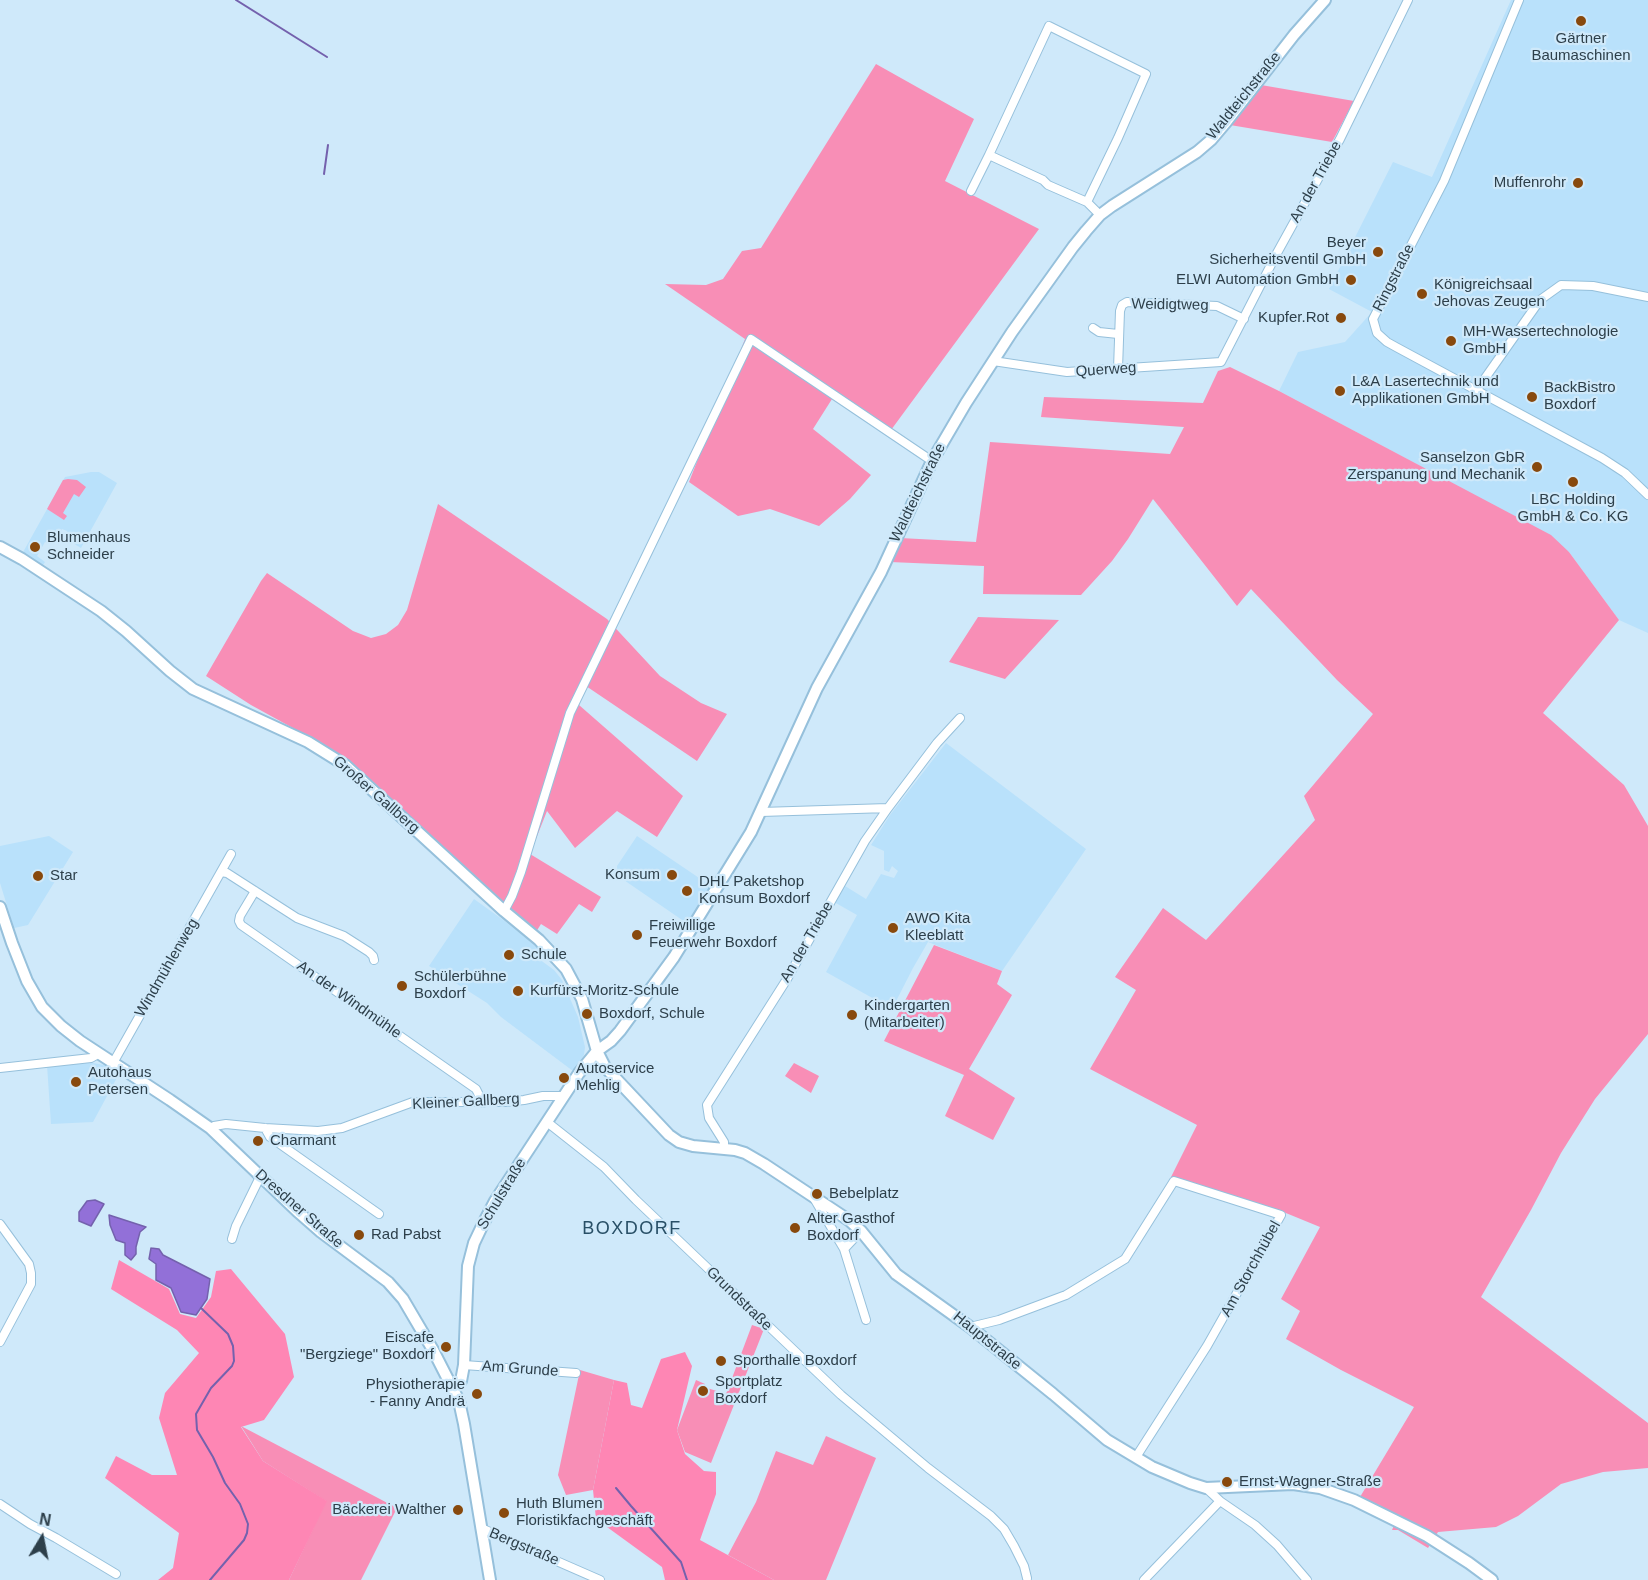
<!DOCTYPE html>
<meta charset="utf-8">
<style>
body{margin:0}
#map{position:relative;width:1648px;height:1580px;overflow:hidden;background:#cfe9fa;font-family:Arial,sans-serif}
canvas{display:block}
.north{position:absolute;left:12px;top:1508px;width:60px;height:60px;-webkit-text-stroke:4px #cfe9fa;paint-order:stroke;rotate:10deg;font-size:16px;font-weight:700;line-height:24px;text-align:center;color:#2d3f4a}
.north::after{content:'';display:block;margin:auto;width:21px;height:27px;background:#2d3f4a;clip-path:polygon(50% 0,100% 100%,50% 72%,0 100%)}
</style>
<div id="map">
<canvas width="1648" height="1580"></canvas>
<div class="north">N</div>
</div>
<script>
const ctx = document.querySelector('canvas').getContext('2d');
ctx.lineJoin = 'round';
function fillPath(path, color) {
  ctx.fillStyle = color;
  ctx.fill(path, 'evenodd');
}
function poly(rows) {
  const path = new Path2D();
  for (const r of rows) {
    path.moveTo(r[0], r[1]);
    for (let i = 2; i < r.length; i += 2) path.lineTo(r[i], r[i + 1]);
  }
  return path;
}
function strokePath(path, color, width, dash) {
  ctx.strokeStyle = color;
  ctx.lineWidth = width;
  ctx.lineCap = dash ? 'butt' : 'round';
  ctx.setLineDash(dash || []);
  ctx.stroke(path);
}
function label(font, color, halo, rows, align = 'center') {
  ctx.font = font + ' Arial,sans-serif';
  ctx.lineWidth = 4.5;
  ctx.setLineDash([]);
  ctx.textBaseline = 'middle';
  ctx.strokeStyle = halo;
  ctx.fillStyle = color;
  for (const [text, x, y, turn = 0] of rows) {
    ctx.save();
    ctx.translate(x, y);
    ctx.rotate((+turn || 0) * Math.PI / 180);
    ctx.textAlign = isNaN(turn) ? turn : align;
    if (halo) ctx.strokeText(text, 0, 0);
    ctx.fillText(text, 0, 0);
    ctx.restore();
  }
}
fillPath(poly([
 [1511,0,1648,0,1648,633,1619,620,1569,552,1452,483,1279,391,1298,352,1345,342,1372,312,1329,289,1393,162,1432,177],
 [91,472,99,472,117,483,81,548,66,539,67,531,62,529,59,535,56,534,50,544,45,542,37,556,45,562,43,565,45,569,22,554,65,477],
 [946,743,1086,849,1002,971,928,942,913,968,892,1009,826,972,857,915,834,902,845,886,866,899,881,874,894,878,898,871,892,866,889,872,884,870,884,851,871,845,890,815],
 [49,836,73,852,28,925,14,928,0,883,0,846],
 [637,836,711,886,688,924,618,876,617,866],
 [474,899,506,922,544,953,539,959,554,970,562,980,578,1017,585,1047,584,1055,573,1071,501,1017,487,1003,429,966],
 [93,1063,104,1065,120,1072,93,1122,51,1124,47,1065]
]), '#b9e1fb');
fillPath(poly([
 [876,64,974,119,945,181,1039,229,891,430,832,399,813,429,871,475,850,499,819,526,770,509,738,516,689,482,745,339,665,284,706,285,723,279,742,251,761,248],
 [1261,85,1354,101,1332,142,1230,125],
 [1230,367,1279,391,1551,535,1569,552,1619,620,1543,713,1624,785,1648,826,1648,1034,1595,1099,1561,1153,1531,1210,1481,1297,1648,1423,1648,1468,1603,1472,1561,1484,1518,1516,1496,1527,1438,1532,1428,1548,1398,1530,1392,1530,1398,1516,1360,1497,1414,1407,1341,1370,1286,1339,1300,1311,1281,1299,1320,1227,1281,1211,1171,1177,1197,1125,1090,1069,1136,990,1115,977,1163,908,1206,940,1315,820,1304,796,1373,714,1337,680,1251,589,1237,606,1153,499,1128,539,1112,561,1081,595,983,594,984,566,890,562,900,538,976,542,990,442,1170,454,1184,427,1041,417,1044,397,1203,403,1218,371],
 [68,479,77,480,86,487,79,497,74,494,63,513,67,516,64,520,47,509,63,480],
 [438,504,607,619,660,676,701,703,727,714,697,761,586,686,579,705,683,796,657,837,617,811,575,848,547,811,530,854,601,897,592,912,579,904,557,934,541,924,536,932,509,910,527,861,504,905,374,785,331,749,251,705,206,676,261,581,267,573,353,631,371,638,386,634,398,625,407,610],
 [978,617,1059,620,1005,679,949,662],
 [934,945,1002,971,997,984,1012,995,969,1069,1015,1098,993,1140,945,1116,964,1075,884,1041],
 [794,1063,819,1076,811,1093,785,1076],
 [752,1325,764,1329,711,1463,685,1452,677,1430,696,1380,705,1384,704,1387,726,1394],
 [580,1370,614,1380,593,1490,566,1495,558,1475],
 [241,1426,397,1508,361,1580,289,1580,326,1501,263,1461],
 [826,1436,876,1458,826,1580,774,1580,728,1555,756,1502,776,1451,813,1465]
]), '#f88eb6');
fillPath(poly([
 [119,1260,169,1289,180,1314,196,1318,211,1297,216,1271,231,1269,285,1334,294,1377,264,1420,241,1427,263,1461,327,1501,289,1580,158,1580,173,1568,179,1533,105,1478,116,1456,152,1475,177,1475,159,1418,165,1393,199,1353,177,1330,111,1289],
 [685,1352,692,1366,677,1430,685,1454,704,1471,716,1472,716,1494,700,1540,774,1580,665,1580,662,1567,596,1519,593,1490,614,1380,627,1383,631,1405,642,1408,661,1359]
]), '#fe86b4');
const water = poly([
 [95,1200,104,1204,91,1226,79,1221,79,1212,87,1201,95,1200],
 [109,1215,146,1227,140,1232,136,1247,136,1254,131,1260,125,1255,125,1243,116,1240,110,1225,109,1215],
 [151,1248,159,1249,163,1255,210,1279,207,1299,196,1315,181,1312,171,1288,156,1280,156,1264,149,1259,151,1248]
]);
fillPath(water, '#9270d8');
strokePath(water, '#7461ad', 1.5);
strokePath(poly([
 [236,0,327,57],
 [324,174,328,145],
 [201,1308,228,1334,233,1346,234,1361,232,1366,211,1388,196,1414,197,1430,213,1457,225,1483,240,1504,248,1524,247,1533,244,1540,210,1580],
 [616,1488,631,1506,681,1562,687,1580]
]), '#7461ad', 2);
const street = poly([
 [1519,0,1444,181,1373,319,1377,333,1387,342,1396,347,1602,458,1625,473,1648,495],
 [971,191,989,155],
 [1087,202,1118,138,1146,74,1049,26,989,155,1043,180,1048,185,1087,202,1100,215],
 [1093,328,1099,332,1118,334],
 [993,361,1067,372,1221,362,1277,253,1340,139,1408,0],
 [1118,369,1120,311,1122,305,1127,302,1217,306,1244,319],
 [1476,391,1540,300,1561,285,1593,286,1648,297],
 [761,812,888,808],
 [221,872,227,873,297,918,344,936,369,952,373,956,374,960],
 [255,891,240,916,239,921,241,925,476,1089,483,1103],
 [504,911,512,896,521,872,570,713,751,339,932,461],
 [113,1063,231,854],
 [0,1068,91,1058,98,1054],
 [547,1122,604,1167,636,1200,841,1395,928,1468,991,1516,1004,1529,1014,1546,1024,1566,1027,1578],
 [210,1128,214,1126,226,1124,265,1128,318,1131,342,1128,413,1102,505,1102,524,1100,543,1096,563,1096],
 [265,1128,270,1137,379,1214],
 [724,1149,724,1142,709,1118,707,1105,787,979,865,841,888,808,937,743,960,718],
 [815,1200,844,1249,861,1231],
 [0,1224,29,1264,31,1273,31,1284,0,1342],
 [232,1239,236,1226,260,1177],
 [844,1249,866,1320],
 [970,1327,999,1320,1066,1295,1125,1259,1174,1181,1281,1215,1207,1346,1136,1457],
 [464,1365,576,1373],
 [1206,1488,1220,1501,1255,1525,1277,1545,1307,1580],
 [0,1504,30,1524,56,1538,116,1574],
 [481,1528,600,1580],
 [1144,1580,1220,1501]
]);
const secondary = poly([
 [0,547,22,559,101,611,126,631,170,671,193,689,308,742,345,765,504,911,539,940,566,969,582,999,597,1051,605,1067,669,1135,679,1142,693,1146,735,1150,745,1153,764,1164,850,1221,861,1231,896,1274,970,1327,1053,1394,1107,1440,1152,1467,1190,1483,1206,1488,1293,1484,1320,1488,1354,1500,1427,1536,1469,1563,1492,1580],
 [0,907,12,943,27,981,42,1007,61,1026,80,1041,170,1100,210,1128,297,1211,321,1232,388,1282,403,1299,433,1350,459,1401,464,1424,490,1580],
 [454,1390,461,1381,464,1365,468,1266,474,1243,484,1222,495,1201,579,1073,597,1051,611,1041,620,1031,674,957,751,832,817,688,881,572,932,461,966,403,1012,332,1073,247,1086,231,1100,215,1112,206,1197,152,1211,140,1227,121,1294,35,1325,0]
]);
strokePath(street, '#96c0db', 10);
strokePath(secondary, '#96c0db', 14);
strokePath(street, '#fff', 8);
strokePath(secondary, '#fff', 10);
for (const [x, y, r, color] of [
 [1581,21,6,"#88490d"],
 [1578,183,6,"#88490d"],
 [1378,252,6,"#88490d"],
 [1351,280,6,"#88490d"],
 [1422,294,6,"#88490d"],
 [1341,318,6,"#88490d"],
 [1451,341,6,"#88490d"],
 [1340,391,6,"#88490d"],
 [1532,397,6,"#88490d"],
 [1537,467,6,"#88490d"],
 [1573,482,6,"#88490d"],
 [35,547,6,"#88490d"],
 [672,875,6,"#88490d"],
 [38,876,6,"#88490d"],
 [687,891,6,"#88490d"],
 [893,928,6,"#88490d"],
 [637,935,6,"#88490d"],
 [509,955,6,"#88490d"],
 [402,986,6,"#88490d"],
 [518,991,6,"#88490d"],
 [587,1014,6,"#88490d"],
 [852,1015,6,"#88490d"],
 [564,1078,6,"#88490d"],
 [76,1082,6,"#88490d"],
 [258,1141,6,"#88490d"],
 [817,1194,6,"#88490d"],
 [795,1228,6,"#88490d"],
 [359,1235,6,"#88490d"],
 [446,1347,6,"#88490d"],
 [721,1361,6,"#88490d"],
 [703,1391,6,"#88490d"],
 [477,1394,6,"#88490d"],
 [1227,1482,6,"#88490d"],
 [458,1510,6,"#88490d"],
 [504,1513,6,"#88490d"]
]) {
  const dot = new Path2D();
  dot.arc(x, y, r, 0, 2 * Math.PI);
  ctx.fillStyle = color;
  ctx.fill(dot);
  strokePath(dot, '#cfe9fa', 2);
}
label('15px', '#2d3f4a', '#cfe9fa', [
 ["Gärtner",1581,39,"center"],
 ["Baumaschinen",1581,56,"center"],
 ["Muffenrohr",1566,183,"right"],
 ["Beyer",1366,243,"right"],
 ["Sicherheitsventil GmbH",1366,260,"right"],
 ["ELWI Automation GmbH",1339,280,"right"],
 ["Königreichsaal",1434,285],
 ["Jehovas Zeugen",1434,302],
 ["Kupfer.Rot",1329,318,"right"],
 ["MH-Wassertechnologie",1463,332],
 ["GmbH",1463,349],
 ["L&A Lasertechnik und",1352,382],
 ["Applikationen GmbH",1352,399],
 ["BackBistro",1544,388],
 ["Boxdorf",1544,405],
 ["Sanselzon GbR",1525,458,"right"],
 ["Zerspanung und Mechanik",1525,475,"right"],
 ["LBC Holding",1573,500,"center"],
 ["GmbH & Co. KG",1573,517,"center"],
 ["Blumenhaus",47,538],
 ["Schneider",47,555],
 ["Konsum",660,875,"right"],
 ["Star",50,876],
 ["DHL Paketshop",699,882],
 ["Konsum Boxdorf",699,899],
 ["AWO Kita",905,919],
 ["Kleeblatt",905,936],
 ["Freiwillige",649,926],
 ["Feuerwehr Boxdorf",649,943],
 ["Schule",521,955],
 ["Schülerbühne",414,977],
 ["Boxdorf",414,994],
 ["Kurfürst-Moritz-Schule",530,991],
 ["Kindergarten",864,1006],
 ["(Mitarbeiter)",864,1023],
 ["Boxdorf, Schule",599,1014],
 ["Autoservice",576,1069],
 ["Mehlig",576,1086],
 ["Autohaus",88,1073],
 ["Petersen",88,1090],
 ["Charmant",270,1141],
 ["Bebelplatz",829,1194],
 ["Alter Gasthof",807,1219],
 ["Boxdorf",807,1236],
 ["Rad Pabst",371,1235],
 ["Eiscafe",434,1338,"right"],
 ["\"Bergziege\" Boxdorf",434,1355,"right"],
 ["Sporthalle Boxdorf",733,1361],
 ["Sportplatz",715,1382],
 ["Boxdorf",715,1399],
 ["Physiotherapie",465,1385,"right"],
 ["- Fanny Andrä",465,1402,"right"],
 ["Ernst-Wagner-Straße",1239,1482],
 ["Huth Blumen",516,1504],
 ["Floristikfachgeschäft",516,1521],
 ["Bäckerei Walther",446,1510,"right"]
], 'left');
label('15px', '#2d3f4a', '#cfe9fa', [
 ["Waldteichstraße",1244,96,-51],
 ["An der Triebe",1316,182,-61],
 ["Ringstraße",1394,278,-63],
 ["Weidigtweg",1170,305,1],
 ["Querweg",1106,370,-4],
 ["Waldteichstraße",918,493,-64],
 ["Großer Gallberg",376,795,41],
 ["An der Triebe",807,942,-60],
 ["Windmühlenweg",167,968,-60],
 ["An der Windmühle",349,1000,35],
 ["Kleiner Gallberg",466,1102,-3],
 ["Schulstraße",502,1194,-59],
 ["Dresdner Straße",299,1209,41],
 ["Am Storchhübel",1251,1269,-61],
 ["Grundstraße",739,1299,44],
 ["Hauptstraße",987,1341,39],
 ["Am Grunde",520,1369,4],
 ["Bergstraße",524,1547,23]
]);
ctx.letterSpacing = '1.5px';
label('18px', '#284f66', '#cfe9fa', [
 ["BOXDORF",632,1229]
]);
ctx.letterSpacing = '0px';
</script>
